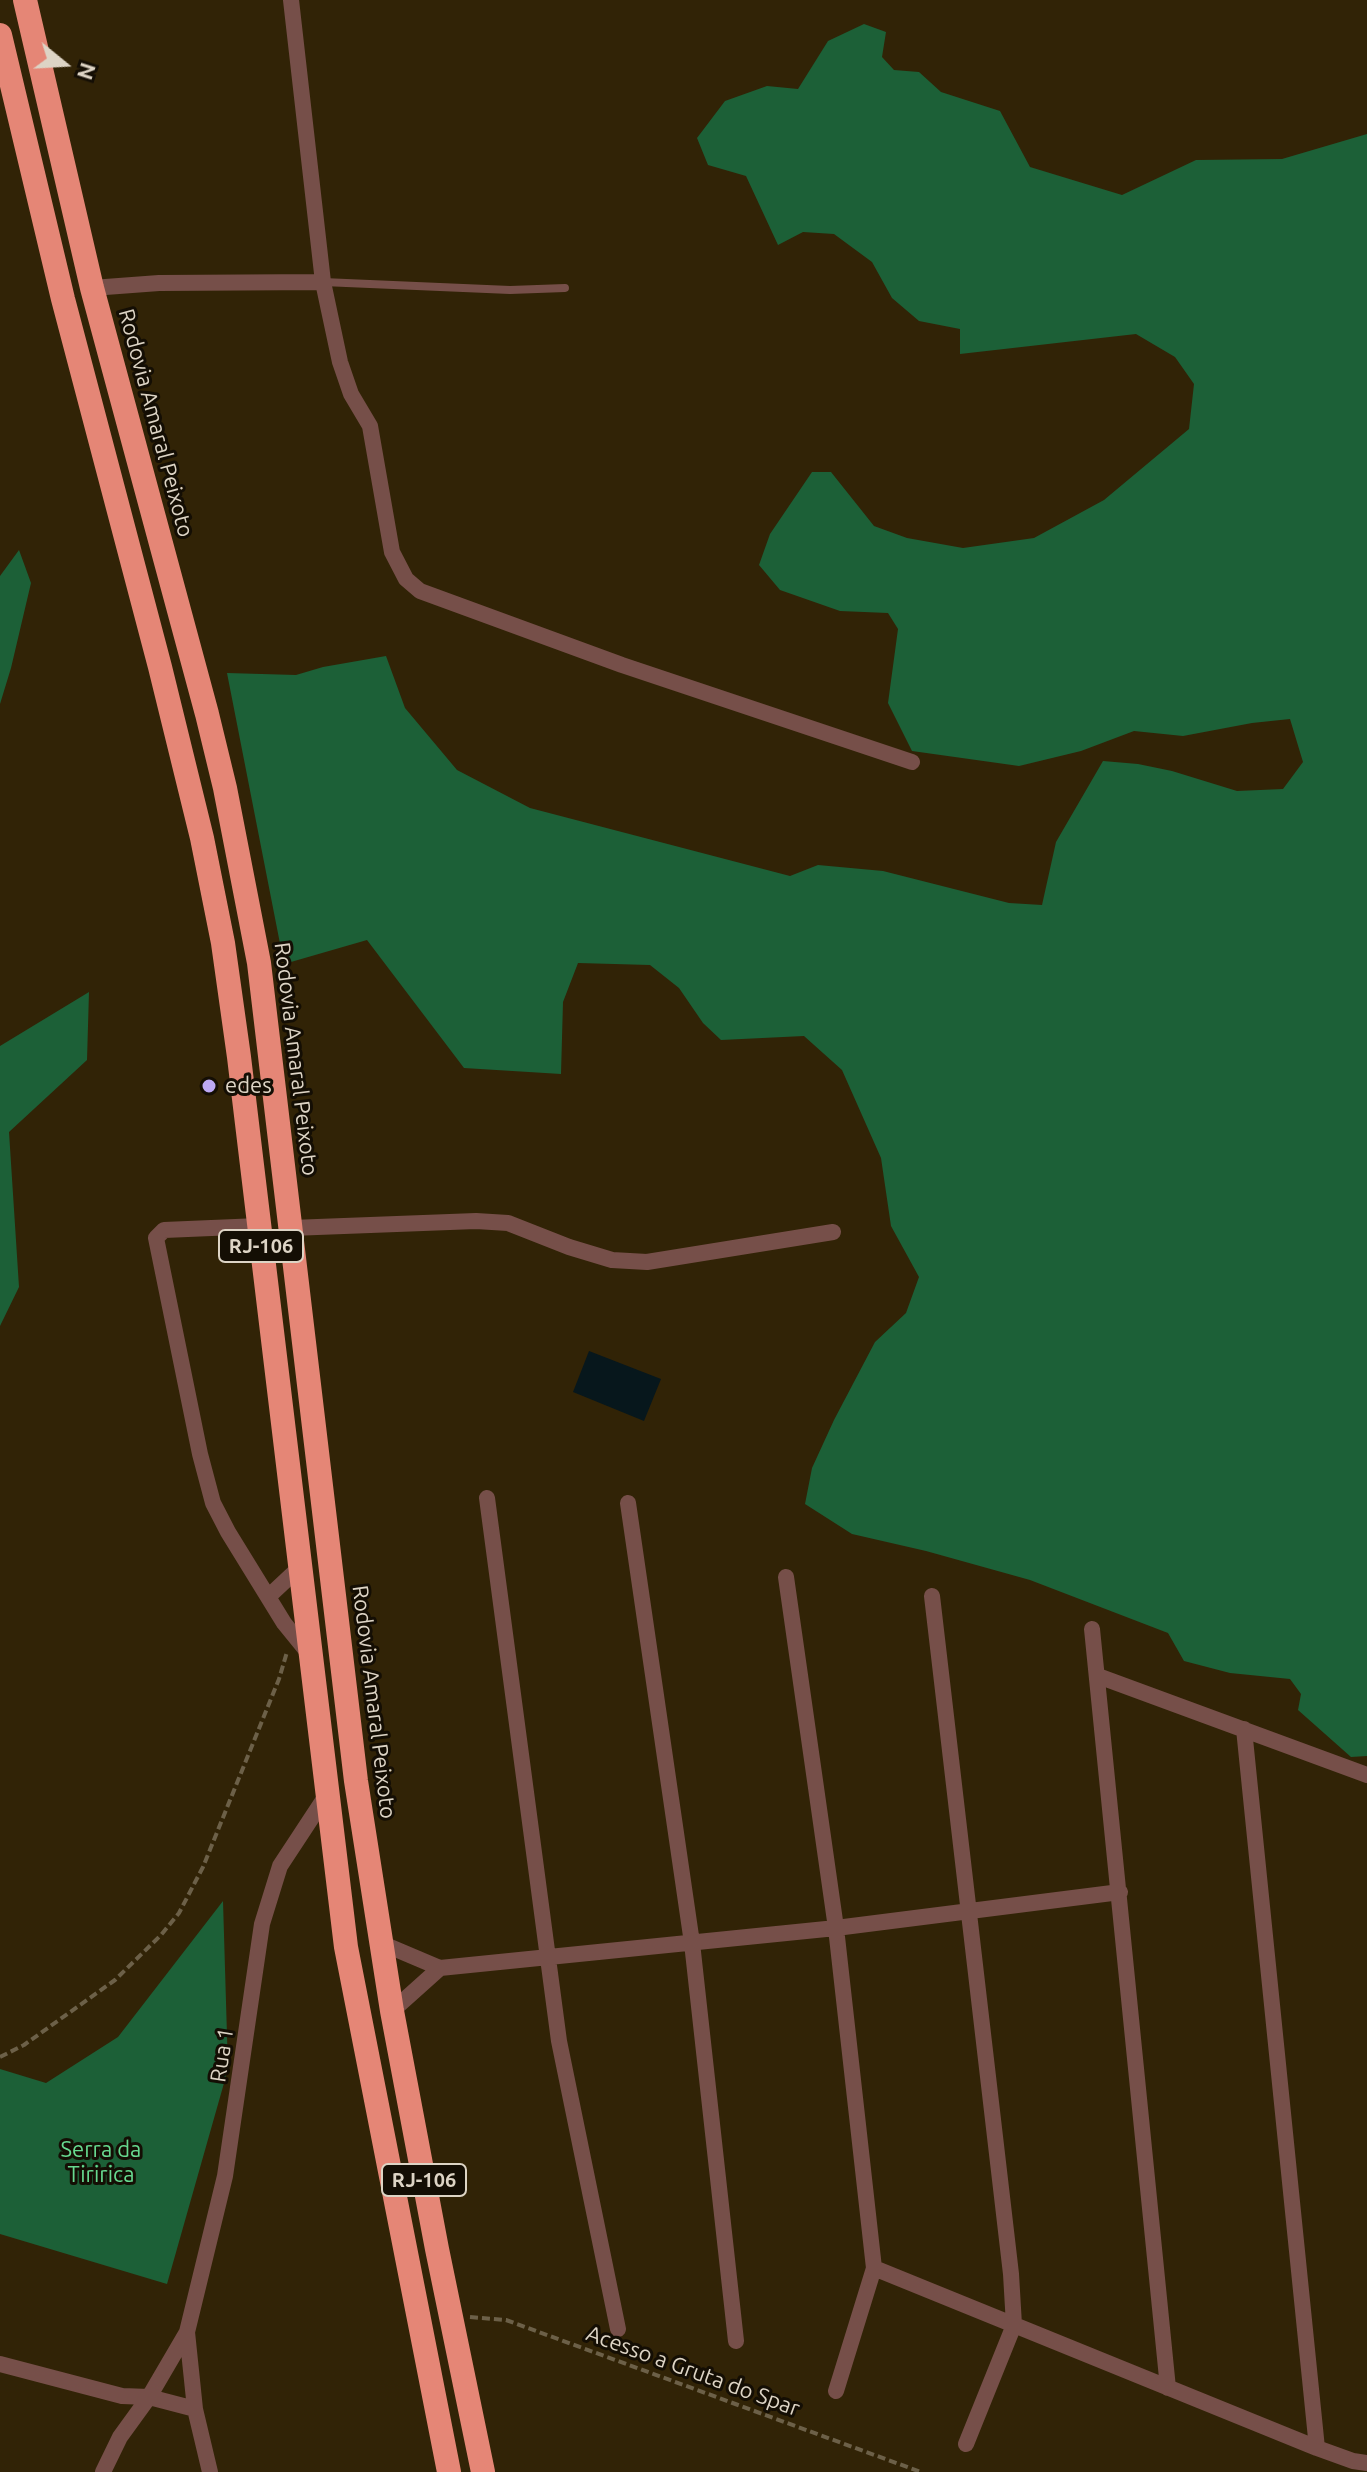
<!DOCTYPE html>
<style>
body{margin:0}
#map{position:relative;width:1367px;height:2472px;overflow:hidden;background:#312306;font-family:Ubuntu,sans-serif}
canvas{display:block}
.north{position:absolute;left:24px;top:24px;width:80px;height:80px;-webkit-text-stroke:6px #140e04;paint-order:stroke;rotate:108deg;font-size:22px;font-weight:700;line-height:32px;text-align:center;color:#ddd4c5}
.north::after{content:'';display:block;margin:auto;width:28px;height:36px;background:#ddd4c5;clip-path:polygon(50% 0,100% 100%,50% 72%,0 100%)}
</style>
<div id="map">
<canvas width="1367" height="2472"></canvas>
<div class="north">N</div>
</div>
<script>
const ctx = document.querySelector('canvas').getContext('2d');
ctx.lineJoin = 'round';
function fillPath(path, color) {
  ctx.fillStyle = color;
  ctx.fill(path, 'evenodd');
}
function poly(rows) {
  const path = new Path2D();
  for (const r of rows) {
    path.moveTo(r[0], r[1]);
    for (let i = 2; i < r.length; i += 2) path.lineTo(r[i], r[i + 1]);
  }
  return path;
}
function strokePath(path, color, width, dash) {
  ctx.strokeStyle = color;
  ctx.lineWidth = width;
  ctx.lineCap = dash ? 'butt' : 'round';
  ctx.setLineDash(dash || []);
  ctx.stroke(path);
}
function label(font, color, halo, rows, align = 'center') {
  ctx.font = font + ' Ubuntu,sans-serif';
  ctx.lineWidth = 6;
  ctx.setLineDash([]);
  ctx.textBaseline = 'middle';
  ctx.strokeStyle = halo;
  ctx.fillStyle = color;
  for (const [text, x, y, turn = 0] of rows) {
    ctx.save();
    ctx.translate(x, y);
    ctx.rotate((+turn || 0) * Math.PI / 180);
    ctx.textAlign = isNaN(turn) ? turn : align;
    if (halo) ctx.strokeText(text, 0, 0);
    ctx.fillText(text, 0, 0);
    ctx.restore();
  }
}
fillPath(poly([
 [864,24,886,32,882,57,894,70,919,72,941,92,1000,111,1030,167,1122,195,1196,160,1282,159,1367,134,1367,1756,1351,1757,1298,1710,1301,1694,1290,1679,1230,1673,1184,1661,1168,1633,1030,1580,926,1551,852,1534,805,1504,812,1468,834,1420,875,1342,906,1313,919,1277,891,1226,881,1158,842,1070,804,1036,721,1040,703,1023,679,988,650,965,578,963,563,1002,561,1074,464,1068,367,940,284,964,227,673,296,675,323,667,386,656,405,708,457,770,530,808,790,876,818,865,883,871,1009,903,1042,905,1056,842,1103,761,1138,764,1172,771,1237,791,1283,789,1303,762,1290,719,1252,723,1183,736,1134,731,1081,751,1019,766,912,751,888,703,898,629,888,613,840,611,780,590,759,565,770,534,812,472,831,472,874,526,907,538,963,548,1034,538,1104,500,1189,429,1194,384,1175,357,1136,334,960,354,960,329,919,321,892,298,872,262,834,234,803,232,778,245,746,176,708,165,697,138,725,101,767,86,798,89,828,41],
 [19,550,31,583,11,668,0,704,0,576],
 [89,992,87,1060,9,1132,19,1287,0,1326,0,1046],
 [223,1901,228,2069,167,2284,0,2234,0,2069,46,2083,118,2037]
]), '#1c6037');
fillPath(poly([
 [589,1351,661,1379,644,1421,573,1392]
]), '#07171c');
strokePath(poly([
 [0,2057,24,2045,115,1980,161,1935,179,1913,203,1867,279,1679,287,1652],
 [470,2317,506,2320,921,2472]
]), '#6c6048', 4, [8, 4]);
strokePath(poly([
 [323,282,510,290,565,288]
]), '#764f49', 8);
strokePath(poly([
 [323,282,340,362,351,394,370,426,392,552,406,579,420,591,622,665,912,762],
 [92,288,159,283,323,282,291,0],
 [259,1226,164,1230,156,1238,200,1454,213,1503,228,1532,284,1623,310,1655],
 [291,1228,476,1221,508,1223,569,1247,612,1260,647,1262,833,1232],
 [487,1498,559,2041,618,2329],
 [628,1503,692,1943,736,2341],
 [786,1577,836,1928,874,2268,836,2391],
 [932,1596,1011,2274,1014,2325,966,2444],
 [268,1597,299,1568],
 [1092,1629,1168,2388],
 [1098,1676,1367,1775],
 [1244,1729,1317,2448],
 [381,1943,440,1968,392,2011],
 [440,1968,836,1928,1120,1892],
 [874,2268,1317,2448,1353,2461,1367,2463],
 [0,2364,122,2396,149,2397,187,2332],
 [103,2472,120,2437,149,2397,195,2409],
 [210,2472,195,2409,187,2332,225,2176,262,1924,280,1866,326,1796]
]), '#764f49', 16);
strokePath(poly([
 [25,0,92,288,207,714,225,788,259,963,356,1781,392,2011,437,2249,483,2472],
 [0,35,63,299,160,667,202,838,223,943,239,1057,346,1947,449,2472]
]), '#e58676', 24);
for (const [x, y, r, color] of [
 [209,1086,8,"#bda9f5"]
]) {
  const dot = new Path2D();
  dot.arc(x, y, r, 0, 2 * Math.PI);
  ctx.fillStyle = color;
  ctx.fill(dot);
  strokePath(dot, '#140e04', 3);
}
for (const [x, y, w] of [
 [261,1246,84],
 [424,2180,84]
]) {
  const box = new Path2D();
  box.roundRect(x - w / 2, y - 16, w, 32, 6);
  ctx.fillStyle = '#140e04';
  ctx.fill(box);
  strokePath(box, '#ddd4c5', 2);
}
label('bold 20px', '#ddd4c5', null, [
 ["RJ-106",261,1246],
 ["RJ-106",424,2180]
]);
label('22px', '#ddd4c5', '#140e04', [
 ["Rodovia Amaral Peixoto",156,423,75],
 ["Rodovia Amaral Peixoto",296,1059,83],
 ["Rodovia Amaral Peixoto",374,1702,83],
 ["Rua 1",222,2055,-81],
 ["Acesso a Gruta do Spar",693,2371,20]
]);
label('22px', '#ddd4c5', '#140e04', [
 ["edes",225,1086]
], 'left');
label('22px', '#67da90', '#140e04', [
 ["Serra da",101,2150],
 ["Tiririca",101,2175]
]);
</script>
